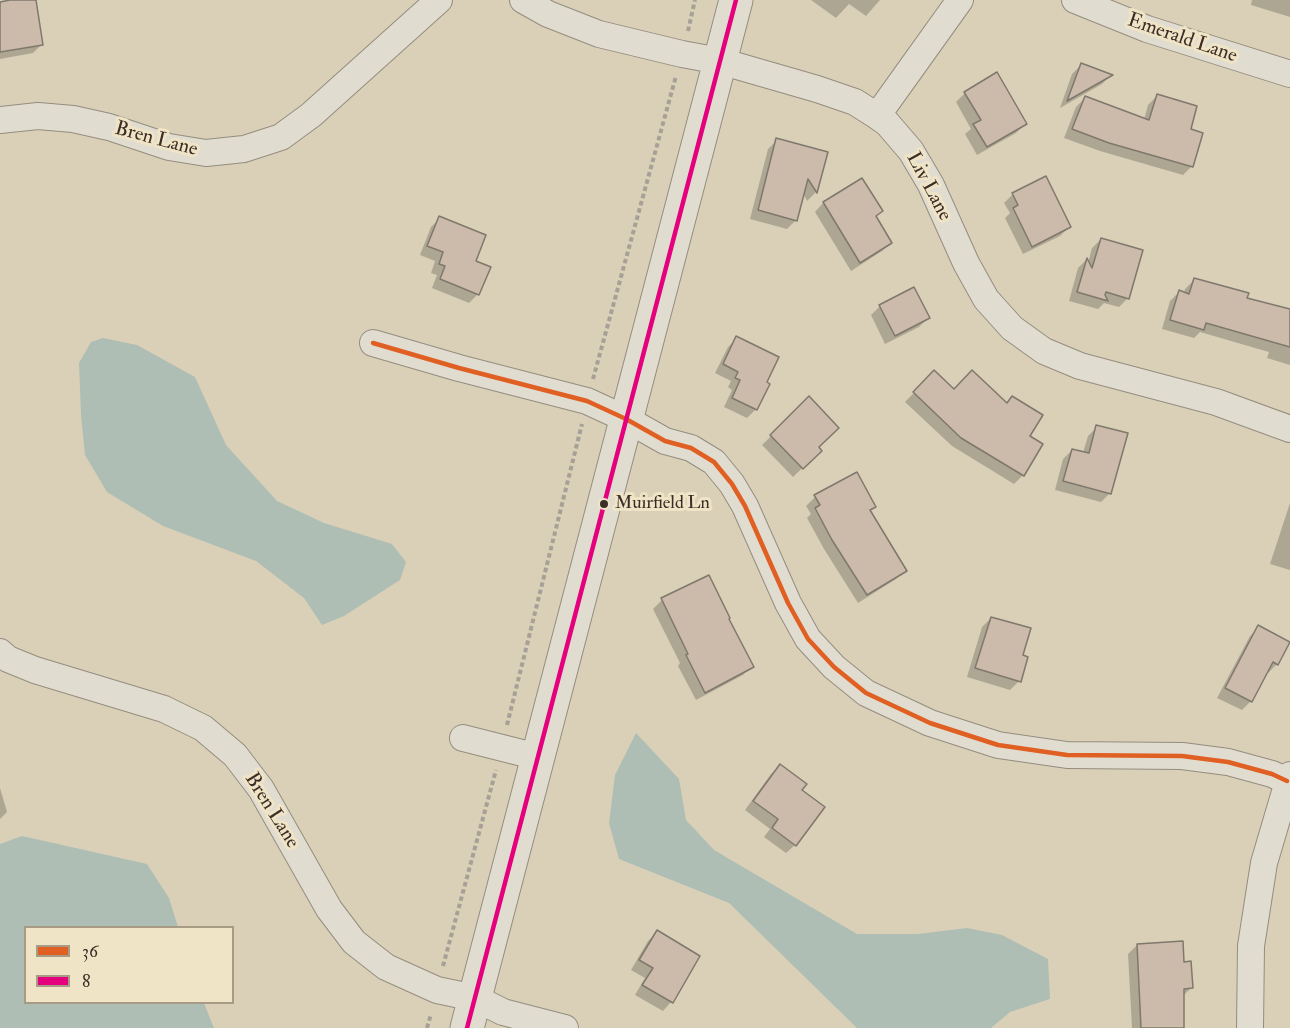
<!DOCTYPE html>
<style>
body{margin:0}
#map{position:relative;width:1290px;height:1028px;overflow:hidden;background:#d9d0b7;font-family:"IM FELL Double Pica",serif}
canvas{display:block}
.legend{position:absolute;left:24px;top:926px;width:210px;height:78px;box-sizing:border-box;background:#f0e4c6;border:2px solid #a89b86;margin:0;padding:8px 10px;list-style:none;font-size:18px;color:#3b2d27}
.legend li{display:flex;align-items:center;gap:12px;height:30px}
.legend b{width:30px;border:2px solid #a89b86}
</style>
<div id="map">
<canvas width="1290" height="1028"></canvas>
<ul class="legend">
<li><b style="height:8px;background:#e05f22"></b>36</li>
<li><b style="height:8px;background:#e5007d"></b>8</li>
</ul>
</div>
<script>
const ctx = document.querySelector('canvas').getContext('2d');
ctx.lineJoin = 'round';
function fillPath(path, color) {
  ctx.fillStyle = color;
  ctx.fill(path, 'evenodd');
}
function poly(rows) {
  const path = new Path2D();
  for (const r of rows) {
    path.moveTo(r[0], r[1]);
    for (let i = 2; i < r.length; i += 2) path.lineTo(r[i], r[i + 1]);
  }
  return path;
}
function strokePath(path, color, width, dash) {
  ctx.strokeStyle = color;
  ctx.lineWidth = width;
  ctx.lineCap = dash ? 'butt' : 'round';
  ctx.setLineDash(dash || []);
  ctx.stroke(path);
}
function label(font, color, halo, rows, align = 'center') {
  ctx.font = font + ' "IM FELL Double Pica",serif';
  ctx.lineWidth = 6;
  ctx.setLineDash([]);
  ctx.textBaseline = 'middle';
  ctx.strokeStyle = halo;
  ctx.fillStyle = color;
  for (const [text, x, y, turn = 0] of rows) {
    ctx.save();
    ctx.translate(x, y);
    ctx.rotate((+turn || 0) * Math.PI / 180);
    ctx.textAlign = isNaN(turn) ? turn : align;
    if (halo) ctx.strokeText(text, 0, 0);
    ctx.fillText(text, 0, 0);
    ctx.restore();
  }
}
fillPath(poly([
 [103,338,137,345,195,377,226,445,277,501,324,523,392,544,406,562,400,580,344,616,322,625,304,598,256,561,163,526,107,492,85,455,81,415,79,363,91,342],
 [636,733,679,779,686,820,714,850,857,934,918,934,967,928,1002,935,1048,959,1050,999,1010,1012,991,1028,857,1028,729,903,619,859,609,823,615,775],
 [22,836,147,864,169,898,178,927,26,928,26,1002,204,1003,214,1028,0,1028,0,844]
]), '#aebeb4');
fillPath(poly([
 [18,0,34,0,42,44,33,53,0,59,0,3],
 [811,0,880,0,866,16,849,4,836,18],
 [1252,0,1290,0,1290,17,1251,5],
 [1081,65,1110,76,1102,84,1060,108,1072,74],
 [965,93,1025,124,1016,133,977,155,965,134,971,129,956,102],
 [1157,96,1189,130,1192,166,1183,175,1100,151,1064,138,1076,107,1085,98,1144,120,1148,105],
 [777,140,826,153,816,192,807,201,803,193,796,220,787,229,750,219,768,149],
 [861,180,881,211,875,218,891,243,882,251,851,271,815,212,823,203],
 [1013,194,1069,227,1060,236,1023,254,1005,218,1010,213,1004,203],
 [440,218,474,261,478,294,469,303,432,288,437,275,431,273,435,261,420,255,431,227],
 [1101,239,1128,298,1119,307,1104,303,1098,309,1069,301,1078,268,1086,260,1088,263,1092,248],
 [1194,280,1245,299,1290,311,1290,365,1267,358,1269,352,1255,348,1200,332,1194,338,1162,329,1170,301,1179,292,1184,293,1185,289],
 [880,306,928,318,919,327,885,344,871,315],
 [737,338,765,383,756,409,747,418,724,407,732,390,728,387,731,381,715,373,728,347],
 [934,372,954,391,1006,404,1012,398,1028,437,1023,475,1014,484,952,446,905,402],
 [809,399,817,448,820,451,793,477,762,445],
 [1097,427,1110,493,1101,502,1055,490,1063,459,1072,450,1083,453,1088,436],
 [856,474,874,507,869,512,905,570,896,579,858,603,824,549,807,518,811,514,806,506,815,497],
 [1290,503,1290,570,1270,564],
 [709,577,727,619,752,666,743,675,696,700,678,666,680,663,653,609,662,600],
 [991,618,1021,656,1019,681,1010,690,967,677,982,627],
 [1259,627,1277,664,1268,673,1266,672,1251,701,1242,710,1217,698,1250,636],
 [780,766,800,791,795,845,786,853,764,837,770,829,745,810,771,774],
 [0,788,7,812,0,819],
 [657,932,698,957,671,1002,663,1011,635,995,645,978,631,970,648,941],
 [1137,945,1183,963,1191,988,1182,997,1183,1028,1132,1028,1128,954]
]), '#0003');
const building = poly([
 [10,0,36,0,43,45,0,52,0,2,10,0],
 [1081,63,1113,75,1067,101,1081,63],
 [997,72,1027,124,987,147,973,124,981,120,964,92,997,72],
 [1157,94,1197,106,1191,129,1203,133,1193,167,1109,143,1072,129,1085,96,1149,120,1157,94],
 [776,138,828,152,817,193,808,179,797,221,758,210,776,138],
 [1046,176,1071,227,1032,247,1013,208,1018,205,1012,193,1046,176],
 [862,178,883,211,876,216,892,243,860,263,823,202,862,178],
 [439,216,486,235,476,261,491,267,479,295,440,279,445,266,439,264,443,252,427,246,439,216],
 [1101,238,1143,250,1129,299,1106,292,1105,295,1108,301,1077,292,1087,258,1092,268,1101,238],
 [1194,278,1249,293,1247,298,1290,309,1290,347,1206,323,1204,330,1170,320,1179,290,1189,294,1194,278],
 [914,287,930,318,895,336,879,305,914,287],
 [736,336,779,357,767,382,770,384,757,410,732,398,740,380,735,378,738,372,723,364,736,336],
 [934,370,954,389,972,370,1007,403,1012,396,1043,415,1030,436,1043,444,1024,476,961,438,913,392,934,370],
 [809,396,839,428,819,447,822,451,803,469,770,435,809,396],
 [1096,425,1128,433,1111,494,1063,481,1072,449,1089,453,1096,425],
 [857,472,876,507,870,510,907,571,867,595,832,540,815,508,820,505,814,495,857,472],
 [709,575,730,618,729,619,754,667,705,693,686,655,688,654,661,598,709,575],
 [991,617,1031,628,1023,655,1028,657,1021,682,975,668,991,617],
 [1258,625,1290,642,1278,665,1273,662,1252,702,1225,688,1258,625],
 [780,764,807,784,802,790,825,807,796,846,772,828,778,819,753,801,780,764],
 [657,930,700,956,673,1003,642,985,653,968,639,960,657,930],
 [1183,941,1184,962,1191,961,1193,988,1184,989,1184,1028,1141,1028,1137,944,1183,941]
]);
fillPath(building, '#ccbaaa');
strokePath(building, '#7f786c', 1.5);
const minor = poly([
 [523,0,548,14,599,34,682,54,720,61,817,89,855,102,877,116,887,123,911,151,931,185,966,263,986,299,1012,328,1044,351,1080,366,1216,402,1290,429],
 [1075,0,1147,29,1290,74],
 [877,116,960,0],
 [0,120,38,116,73,119,109,127,169,147,206,153,244,149,281,137,311,115,439,0],
 [373,343,459,368,587,401,626,419,665,441,691,448,714,462,732,484,745,506,788,603,808,639,834,667,866,693,930,723,998,745,1067,755,1182,756,1228,762,1272,774,1287,781],
 [0,652,8,659,35,670,164,709,203,728,235,755,261,789,329,909,354,942,386,967,437,990,475,998,503,1012,565,1028],
 [463,738,538,757],
 [1250,1028,1251,946,1264,863,1290,775]
]);
const tertiary = poly([
 [467,1028,736,0]
]);
strokePath(minor, '#948d7f', 28);
strokePath(tertiary, '#948d7f', 35);
strokePath(poly([
 [688,31,695,0],
 [593,379,676,76],
 [507,725,582,424],
 [443,966,496,770],
 [427,1028,431,1014]
]), '#a6a097', 4, [4.5, 3]);
strokePath(minor, '#e1dcd0', 26);
strokePath(tertiary, '#e1dcd0', 33);
strokePath(poly([
 [373,343,459,368,587,401,626,419,665,441,691,448,714,462,732,484,745,506,788,603,808,639,834,667,866,693,930,723,998,745,1067,755,1182,756,1228,762,1272,774,1287,781]
]), '#e05f22', 4.5);
strokePath(poly([
 [467,1028,736,0]
]), '#e5007d', 4.5);
for (const [x, y, r, color] of [
 [604,504,5,"#3b2d27"]
]) {
  const dot = new Path2D();
  dot.arc(x, y, r, 0, 2 * Math.PI);
  ctx.fillStyle = color;
  ctx.fill(dot);
  strokePath(dot, '#f0e4c6', 2);
}
label('18px', '#3b2d27', '#f0e4c6', [
 ["Muirfield Ln",615,504]
], 'left');
label('20px', '#3b2d27', '#f0e4c6', [
 ["Emerald Lane",1182,39,19],
 ["Bren Lane",156,140,15],
 ["Liv Lane",928,187,62],
 ["Bren Lane",271,811,58]
]);
</script>
